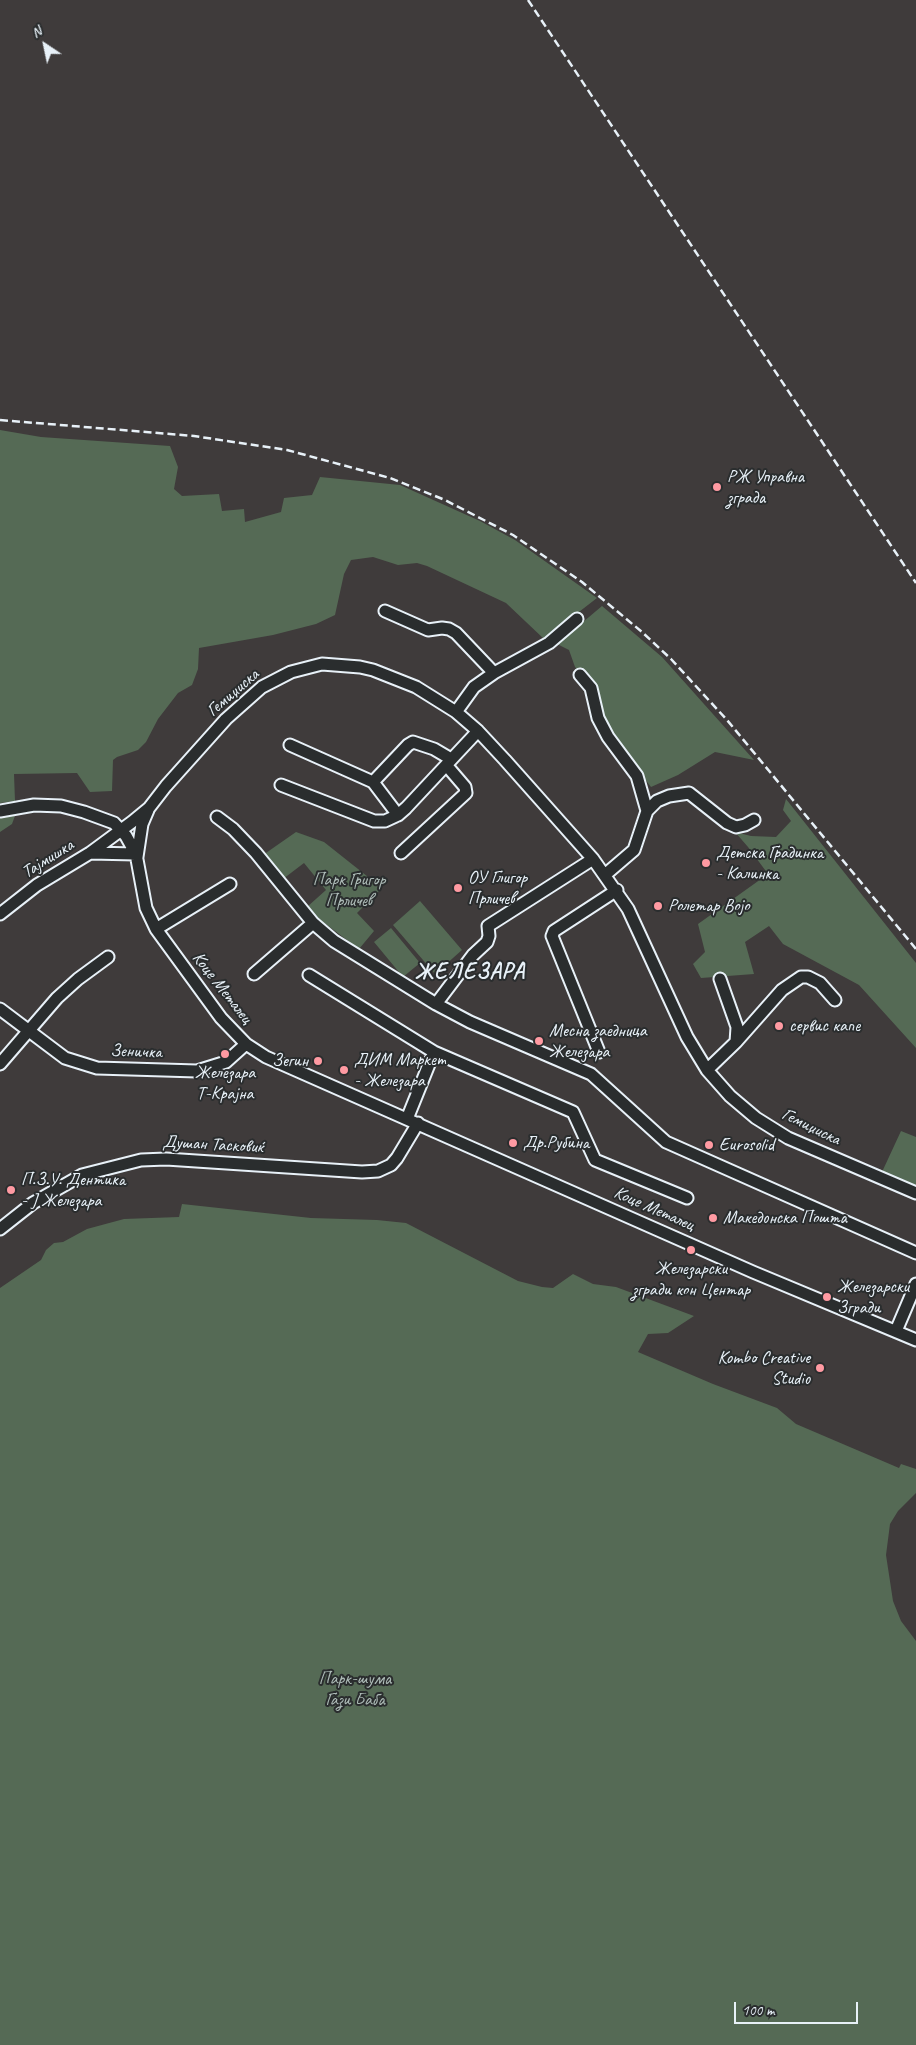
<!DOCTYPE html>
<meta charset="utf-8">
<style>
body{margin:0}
#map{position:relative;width:916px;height:2045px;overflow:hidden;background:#3f3b3b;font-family:Caveat,sans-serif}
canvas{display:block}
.north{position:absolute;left:20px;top:20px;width:50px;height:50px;-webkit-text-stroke:4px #2a2d2e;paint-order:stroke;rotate:326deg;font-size:14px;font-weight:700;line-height:20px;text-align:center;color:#e8f1f8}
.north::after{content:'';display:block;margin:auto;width:18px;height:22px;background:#e8f1f8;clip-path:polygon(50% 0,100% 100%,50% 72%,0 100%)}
.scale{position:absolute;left:734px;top:2002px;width:124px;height:22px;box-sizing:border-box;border:2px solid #e8f1f8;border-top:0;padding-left:6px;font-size:15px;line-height:18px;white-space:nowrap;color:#e8f1f8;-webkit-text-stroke:4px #2a2d2e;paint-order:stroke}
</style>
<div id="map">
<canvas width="916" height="2045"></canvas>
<div class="north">N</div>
<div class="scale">100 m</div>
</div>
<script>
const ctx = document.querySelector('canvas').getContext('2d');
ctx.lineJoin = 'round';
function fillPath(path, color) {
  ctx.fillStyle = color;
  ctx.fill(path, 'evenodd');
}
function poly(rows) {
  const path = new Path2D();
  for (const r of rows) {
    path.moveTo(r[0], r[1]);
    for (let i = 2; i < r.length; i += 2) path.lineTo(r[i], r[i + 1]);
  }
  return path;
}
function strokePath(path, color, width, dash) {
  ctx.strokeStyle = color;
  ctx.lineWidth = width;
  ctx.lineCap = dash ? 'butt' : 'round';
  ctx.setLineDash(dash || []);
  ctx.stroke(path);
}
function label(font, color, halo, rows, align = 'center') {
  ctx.font = font + ' Caveat,sans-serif';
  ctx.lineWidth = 4;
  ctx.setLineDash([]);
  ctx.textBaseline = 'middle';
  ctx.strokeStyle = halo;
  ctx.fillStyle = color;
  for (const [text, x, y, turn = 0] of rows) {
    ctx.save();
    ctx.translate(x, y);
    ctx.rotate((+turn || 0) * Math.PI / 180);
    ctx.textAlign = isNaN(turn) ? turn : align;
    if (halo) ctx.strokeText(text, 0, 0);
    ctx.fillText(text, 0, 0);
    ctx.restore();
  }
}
fillPath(poly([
 [0,430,41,437,170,446,178,467,174,489,182,496,219,494,222,511,244,509,245,522,281,512,284,498,312,495,320,477,400,485,480,521,515,540,597,598,544,639,506,603,427,566,417,563,398,565,373,557,351,560,344,574,335,615,316,624,273,635,199,648,198,669,192,685,178,693,158,719,146,742,138,750,117,757,113,760,112,791,90,792,77,773,14,774,15,801,0,803],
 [602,606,662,657,754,760,715,752,678,775,651,787,614,739,603,720,596,691,575,667,569,650,557,644],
 [786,799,916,963,916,1048,859,985,783,944,769,926,745,942,754,974,701,978,693,964,705,952,698,924,768,874,748,847,735,832,751,836,776,837,791,821,783,810],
 [16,813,12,824,0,832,0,817],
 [296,832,324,842,382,888,357,913,374,931,359,949,315,916,307,907,326,890,304,863,283,879,263,855],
 [420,901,462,950,435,974,393,925],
 [391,928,420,963,403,977,374,942],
 [901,1131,916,1137,916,1188,882,1172],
 [182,1204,311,1218,377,1220,406,1223,518,1281,542,1287,553,1288,573,1274,593,1284,616,1287,694,1316,668,1333,648,1334,638,1352,713,1384,777,1408,796,1424,899,1468,901,1464,916,1469,916,1493,898,1511,890,1524,886,1555,893,1601,901,1621,916,1641,916,2045,0,2045,0,1288,41,1260,46,1250,54,1243,63,1242,87,1229,124,1219,179,1217]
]), '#556a55');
const minor = poly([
 [385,611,428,630,442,628,449,629,456,633,494,673],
 [580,675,591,688,598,718,608,737,637,776,647,811],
 [456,712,474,687,494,673,549,643,577,619],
 [290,745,373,782,398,815],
 [373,782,408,745,413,742,434,749,451,759],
 [281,785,374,821,385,821,398,815,406,808,478,731],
 [0,811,34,805,61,806,84,812,114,823,126,836,136,854,146,908,156,929,221,1018,246,1044,266,1057,753,1272,916,1340],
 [217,817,233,829,256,853,313,923,334,941,436,1004,470,1022,591,1074,666,1142,916,1253],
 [90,853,136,854],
 [401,853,466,793,465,787,447,766],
 [137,857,142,824,148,810],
 [606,874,634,850,647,811,657,801,669,796,689,793,727,823,736,827,745,825,754,820],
 [0,914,37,885,90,853,132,822,149,808,166,786,226,719,262,687,291,672,322,664,360,667,373,670,416,687,456,712,478,731,505,760,593,859,628,909,687,1037,707,1070,730,1096,756,1118,788,1138,916,1193],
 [156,929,230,884],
 [254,974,313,923],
 [309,975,434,1052,573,1112,595,1160,687,1198],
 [436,1004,473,955,487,942,489,936,488,926,593,859],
 [0,1009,65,1058,97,1068,197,1071,226,1062,246,1044],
 [736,1042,782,990,801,977,808,977,820,983,835,1000],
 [599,1052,552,936,554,931,617,890],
 [0,1064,57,998,78,979,108,957],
 [707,1070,736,1042,737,1027,720,979],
 [407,1119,434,1052],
 [0,1229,33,1203,82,1175,141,1160,166,1159,362,1172,378,1171,391,1165,397,1158,418,1123],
 [896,1331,916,1284]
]);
strokePath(minor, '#e8f1f8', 15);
strokePath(minor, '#2a2d2e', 11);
strokePath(poly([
 [528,0,916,583],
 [0,420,194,436,287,450,390,478,445,500,513,535,582,582,642,632,671,659,727,720,916,949]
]), '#e8f1f8', 2.5, [8, 4]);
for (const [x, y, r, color] of [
 [717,487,5,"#ff9aa2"],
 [706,863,5,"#ff9aa2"],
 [458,888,5,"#ff9aa2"],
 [658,906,5,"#ff9aa2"],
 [779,1026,5,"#ff9aa2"],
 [539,1041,5,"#ff9aa2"],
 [225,1054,5,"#ff9aa2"],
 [318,1061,5,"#ff9aa2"],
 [344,1070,5,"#ff9aa2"],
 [513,1143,5,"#ff9aa2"],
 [709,1145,5,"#ff9aa2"],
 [11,1190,5,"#ff9aa2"],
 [713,1218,5,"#ff9aa2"],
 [691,1250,5,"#ff9aa2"],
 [827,1297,5,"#ff9aa2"],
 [820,1368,5,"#ff9aa2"]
]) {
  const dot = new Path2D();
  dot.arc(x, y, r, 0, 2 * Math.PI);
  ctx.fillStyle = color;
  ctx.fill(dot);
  strokePath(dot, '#2a2d2e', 2);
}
label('18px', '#e8f1f8', '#2a2d2e', [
 ["РЖ Управна",727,477],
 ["зграда",727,498],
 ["Детска Градинка",716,853],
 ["- Калинка",716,874],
 ["ОУ Глигор",468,878],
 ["Прличев",468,899],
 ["Ролетар Војо",668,906],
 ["сервис капе",789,1026],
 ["Месна заедница",549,1031],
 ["Железара",549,1052],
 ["ДИМ Маркет",354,1060],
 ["- Железара",354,1081],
 ["Зегин",308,1061,"right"],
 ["Железара",225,1073,"center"],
 ["Т-Крајна",225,1094,"center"],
 ["Др.Рубина",523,1143],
 ["Eurosolid",719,1145],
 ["П.З.У. Дентика",21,1180],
 ["- Ј Железара",21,1201],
 ["Македонска Пошта",723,1218],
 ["Железарски",691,1269,"center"],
 ["згради кон Центар",691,1290,"center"],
 ["Железарски",837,1287],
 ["Згради",837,1308],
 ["Kombo Creative",810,1358,"right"],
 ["Studio",810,1379,"right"]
], 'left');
label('18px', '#e8f1f8', '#2a2d2e', [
 ["Гемиџиска",233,693,-41],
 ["Тајмишка",48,859,-32],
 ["Коце Металец",222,988,52],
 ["Зеничка",136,1052,2],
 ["Гемиџиска",811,1127,26],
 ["Душан Тасковиќ",213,1145,3],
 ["Коце Металец",654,1209,24]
]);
label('18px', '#adbbb7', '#2a2d2e', [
 ["Парк Григор",349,880],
 ["Прличев",349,901],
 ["Парк-шума",355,1679],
 ["Гази Баба",355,1700]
]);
ctx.letterSpacing = '1px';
label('bold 22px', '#e8f1f8', '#2a2d2e', [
 ["ЖЕЛЕЗАРА",470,972]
]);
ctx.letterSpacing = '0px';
</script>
